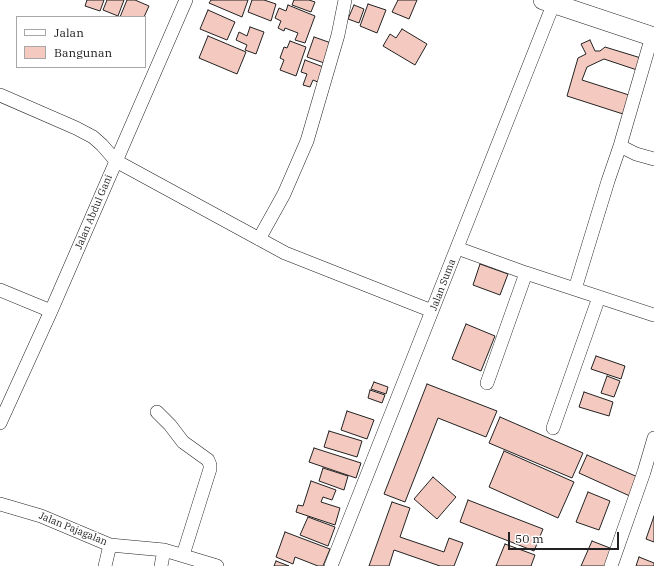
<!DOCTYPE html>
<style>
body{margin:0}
#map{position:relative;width:654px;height:566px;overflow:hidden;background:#fff;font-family:"IBM Plex Serif",serif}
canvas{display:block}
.legend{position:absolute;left:16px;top:16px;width:130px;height:52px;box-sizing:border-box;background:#fff;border:1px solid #a7a7a7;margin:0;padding:5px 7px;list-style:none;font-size:12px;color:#222}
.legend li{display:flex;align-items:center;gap:8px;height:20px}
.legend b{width:20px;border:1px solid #a7a7a7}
.scale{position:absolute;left:508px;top:532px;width:111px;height:18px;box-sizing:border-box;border:2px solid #222;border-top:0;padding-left:5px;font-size:12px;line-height:14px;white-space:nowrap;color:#222;-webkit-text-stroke:3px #fff;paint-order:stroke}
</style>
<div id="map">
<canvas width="654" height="566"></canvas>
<ul class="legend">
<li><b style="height:5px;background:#fff"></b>Jalan</li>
<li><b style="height:11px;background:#f3c9c0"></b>Bangunan</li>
</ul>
<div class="scale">50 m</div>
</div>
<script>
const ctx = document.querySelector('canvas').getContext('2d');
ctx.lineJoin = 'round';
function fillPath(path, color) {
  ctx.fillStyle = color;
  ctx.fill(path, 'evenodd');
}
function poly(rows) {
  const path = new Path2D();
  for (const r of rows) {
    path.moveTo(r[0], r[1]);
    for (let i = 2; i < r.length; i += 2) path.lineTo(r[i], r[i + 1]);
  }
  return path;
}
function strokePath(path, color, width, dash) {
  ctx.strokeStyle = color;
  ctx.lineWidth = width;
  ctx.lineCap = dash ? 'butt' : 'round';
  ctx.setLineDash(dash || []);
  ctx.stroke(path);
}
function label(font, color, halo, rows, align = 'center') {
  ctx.font = font + ' "IBM Plex Serif",serif';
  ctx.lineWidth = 3;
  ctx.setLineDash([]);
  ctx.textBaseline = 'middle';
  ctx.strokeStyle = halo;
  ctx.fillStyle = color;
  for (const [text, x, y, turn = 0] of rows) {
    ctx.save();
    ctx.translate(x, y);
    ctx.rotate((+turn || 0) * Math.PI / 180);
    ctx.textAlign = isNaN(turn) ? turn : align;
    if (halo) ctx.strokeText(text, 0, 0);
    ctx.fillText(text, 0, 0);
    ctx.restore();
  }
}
const building = poly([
 [87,0,104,0,100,11,85,6,87,0],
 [107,0,124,0,118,16,103,10,107,0],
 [127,0,135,0,149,6,144,17,120,17,127,0],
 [211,0,248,0,242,17,209,3,211,0],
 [252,0,264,0,276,4,271,21,248,12,252,0],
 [294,0,309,0,315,2,311,12,292,5,294,0],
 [398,0,417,0,409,19,392,12,398,0],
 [368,4,386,10,377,33,360,26,368,4],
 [288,5,315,16,305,43,295,40,298,33,285,28,284,31,278,28,281,21,275,18,279,8,286,11,288,5],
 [354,5,364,9,359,23,348,19,354,5],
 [208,10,235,22,227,40,200,29,208,10],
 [250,27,264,32,256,54,245,50,247,45,236,40,239,32,247,36,250,27],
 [402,29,427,44,415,65,383,46,390,34,396,38,402,29],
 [208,36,246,52,237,74,199,58,208,36],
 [314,37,334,44,327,64,307,57,314,37],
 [590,40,595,51,600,51,605,47,641,58,637,70,604,59,587,67,582,80,629,95,623,114,567,96,578,58,586,54,581,44,590,40],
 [290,41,306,47,296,76,280,70,284,60,280,58,284,47,287,48,290,41],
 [305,60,326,68,320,83,313,80,310,87,303,85,307,74,301,72,305,60],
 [480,264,508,274,500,295,473,285,480,264],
 [466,324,495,336,481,371,452,359,466,324],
 [596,356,625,366,621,379,591,369,596,356],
 [607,376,620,381,614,397,601,393,607,376],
 [374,382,388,387,386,394,371,389,374,382],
 [427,384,497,411,486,437,438,418,405,502,384,494,427,384],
 [370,390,385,395,382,403,368,398,370,390],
 [584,392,613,402,609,416,579,407,584,392],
 [347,411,374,420,367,439,341,430,347,411],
 [500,417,583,453,572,478,489,443,500,417],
 [329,431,362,441,357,457,324,447,329,431],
 [314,448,361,463,356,478,309,462,314,448],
 [504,451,574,482,558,518,489,487,504,451],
 [587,455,640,478,632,497,579,473,587,455],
 [323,468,348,476,344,490,319,481,323,468],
 [433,477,456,497,437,519,414,499,433,477],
 [311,481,336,490,332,500,323,497,321,502,340,508,335,525,296,512,298,505,303,506,311,481],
 [588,492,610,501,599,530,576,522,588,492],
 [468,500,543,529,534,551,460,522,468,500],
 [392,502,410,508,400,537,444,552,449,538,463,543,454,566,440,566,394,550,389,566,369,566,392,502],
 [654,516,654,542,646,539,654,516],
 [308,517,335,527,328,546,300,535,308,517],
 [285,532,330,549,323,566,318,566,295,557,293,564,276,557,285,532],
 [592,541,615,550,608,566,581,566,592,541],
 [505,544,535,555,531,566,496,566,505,544],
 [639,557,654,563,654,566,636,566,639,557],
 [276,561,289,566,274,566,276,561]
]);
fillPath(building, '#f3c9c0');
strokePath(building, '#222', 1);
const street = poly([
 [652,36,620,146,636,154,654,159],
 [0,95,76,128,93,137,102,145,116,161,285,253,432,311],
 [259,239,284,194,307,141,338,35,345,0],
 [457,248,526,273,654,315],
 [575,289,608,181,620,146],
 [0,290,51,311],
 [487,383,526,273],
 [157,412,170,425,183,442,208,460,210,465,210,469,183,555],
 [0,423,51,311,186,0],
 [553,428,599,297],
 [0,504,41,516,110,545,164,550,217,566],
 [105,566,110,545],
 [161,566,164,550],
 [331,566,555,0],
 [611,566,644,472,654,438]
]);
const secondary = poly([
 [543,0,654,37]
]);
strokePath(street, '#222', 14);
strokePath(secondary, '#222', 20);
strokePath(street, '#fff', 13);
strokePath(secondary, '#fff', 19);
label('10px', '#222', '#fff', [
 ["Jalan Abdul Gani",94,212,-67],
 ["Jalan Suma",443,285,-69],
 ["Jalan Pajagalan",73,529,22]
]);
</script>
